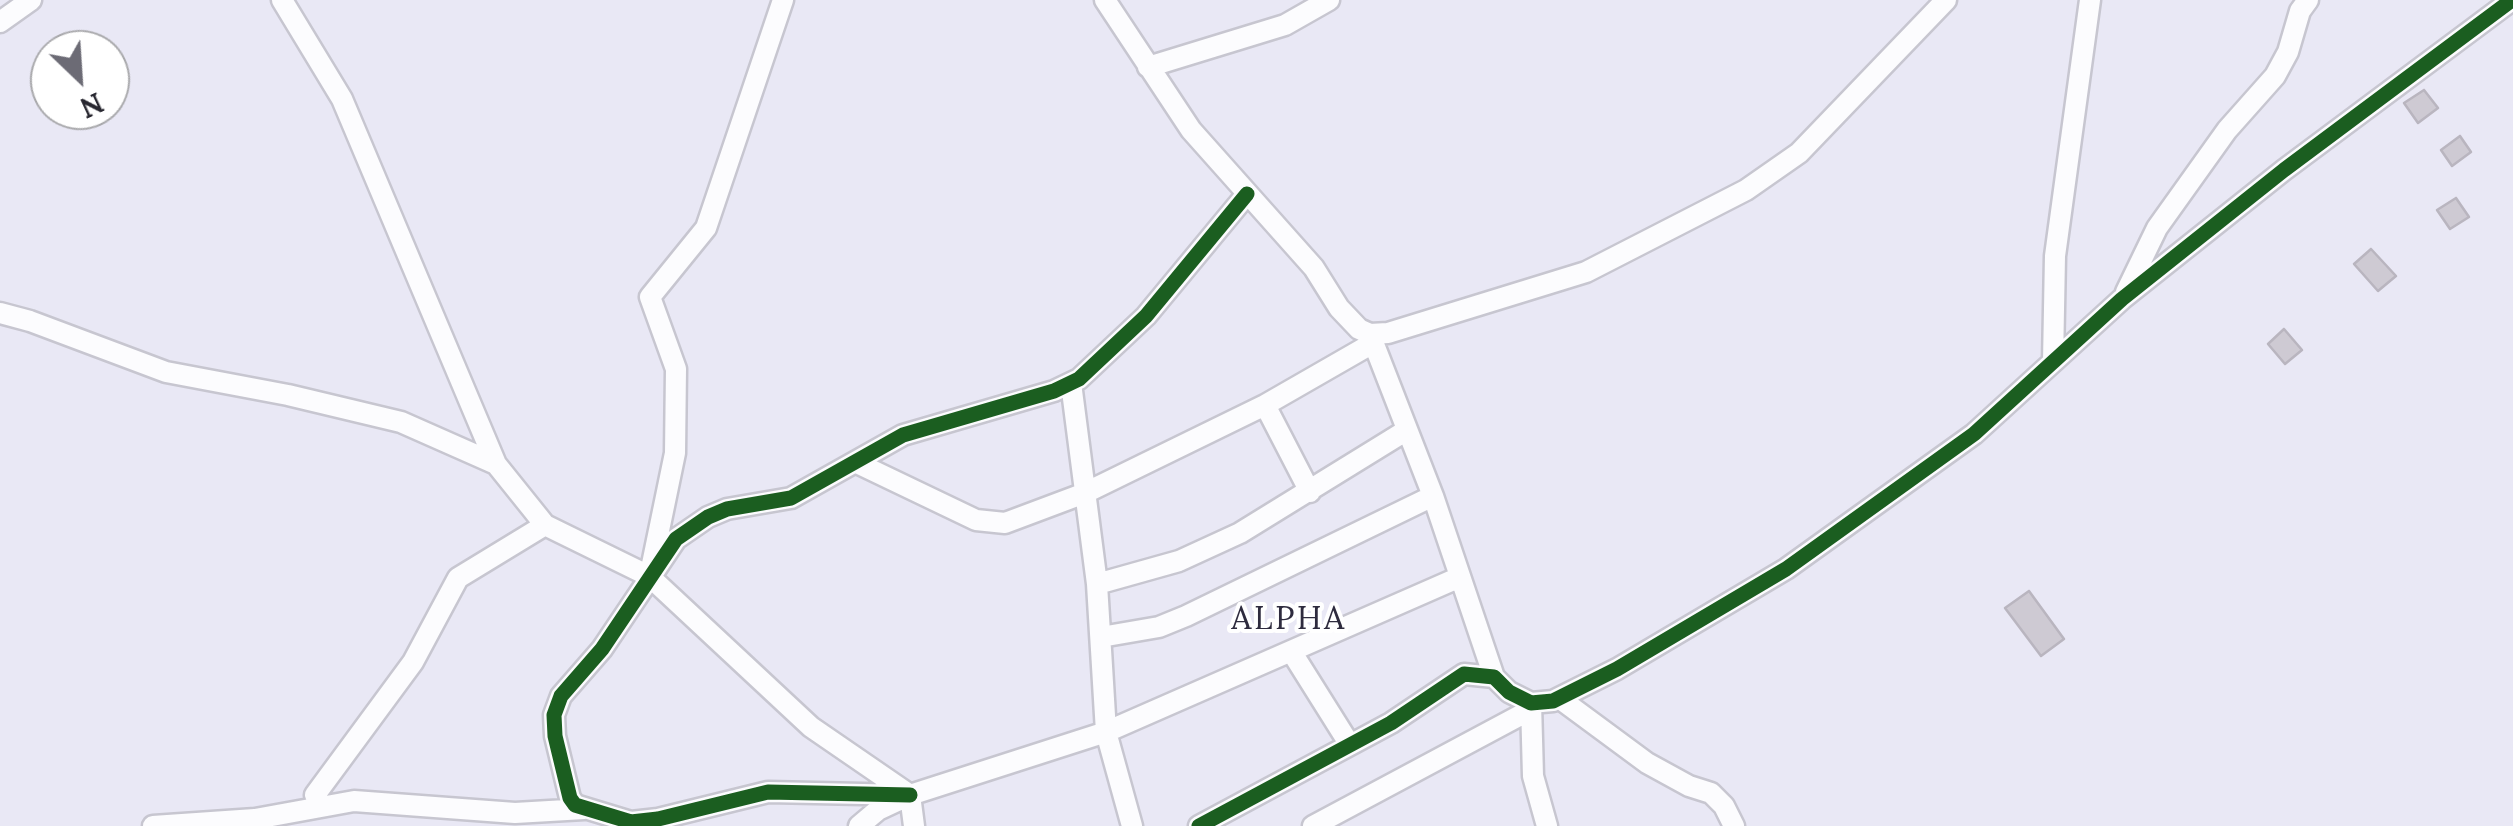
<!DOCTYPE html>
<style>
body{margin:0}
#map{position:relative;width:2513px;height:826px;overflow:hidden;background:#e9e8f5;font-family:Lora,serif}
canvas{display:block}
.north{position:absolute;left:30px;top:30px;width:100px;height:100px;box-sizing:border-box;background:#fff;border:2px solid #a9a9ac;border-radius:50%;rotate:155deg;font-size:28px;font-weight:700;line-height:40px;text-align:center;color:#282730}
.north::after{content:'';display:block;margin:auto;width:35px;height:45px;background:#6c6b75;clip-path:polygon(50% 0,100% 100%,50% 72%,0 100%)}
</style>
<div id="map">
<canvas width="2513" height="826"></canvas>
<div class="north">N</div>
</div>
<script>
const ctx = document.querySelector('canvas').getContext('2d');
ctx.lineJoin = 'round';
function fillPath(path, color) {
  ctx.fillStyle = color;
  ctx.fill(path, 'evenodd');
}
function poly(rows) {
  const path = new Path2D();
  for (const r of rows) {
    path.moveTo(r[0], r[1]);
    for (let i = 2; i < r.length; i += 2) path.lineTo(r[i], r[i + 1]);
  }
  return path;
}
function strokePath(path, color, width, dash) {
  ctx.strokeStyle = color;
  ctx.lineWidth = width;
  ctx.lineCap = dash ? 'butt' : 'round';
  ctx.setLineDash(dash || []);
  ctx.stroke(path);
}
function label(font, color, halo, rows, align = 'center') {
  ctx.font = font + ' Lora,serif';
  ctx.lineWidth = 8;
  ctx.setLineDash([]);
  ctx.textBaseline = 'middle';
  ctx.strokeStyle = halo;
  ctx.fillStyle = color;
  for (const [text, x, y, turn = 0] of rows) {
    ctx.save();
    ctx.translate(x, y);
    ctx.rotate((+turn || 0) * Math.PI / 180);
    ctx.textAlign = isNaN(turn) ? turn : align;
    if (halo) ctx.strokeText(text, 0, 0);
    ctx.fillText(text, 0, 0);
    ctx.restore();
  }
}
const building = poly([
 [2424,90,2438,108,2418,123,2404,103,2424,90],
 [2460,136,2471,152,2452,166,2441,150,2460,136],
 [2456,198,2469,217,2450,229,2437,210,2456,198],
 [2371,249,2396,276,2378,291,2354,264,2371,249],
 [2284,329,2302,350,2285,364,2268,344,2284,329],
 [2029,591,2064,639,2041,656,2005,608,2029,591]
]);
fillPath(building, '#cecad3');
strokePath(building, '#b9b5bf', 2.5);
const street = poly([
 [282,0,342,99,496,464,545,525,649,576,811,727,910,795,914,826],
 [1105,0,1191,130,1314,268,1339,308,1359,329,1370,334,1388,333,1586,272,1746,190,1799,153,1946,0],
 [0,22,31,0],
 [1148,67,1285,25,1329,0],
 [2126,292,2157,228,2227,130,2275,76,2288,52,2300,11,2308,0],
 [0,313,30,321,166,372,288,395,401,422,496,464],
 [1370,334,1433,496,1494,677],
 [2053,362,2055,256,2090,0],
 [1071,383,1097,584,1106,732,1132,826],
 [1265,405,1310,492],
 [857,463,976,520,1005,523,1085,493,1265,405,1373,343],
 [651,569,675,453,676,369,650,297,706,228,783,0],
 [1097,584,1179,561,1240,533,1407,430],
 [1101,637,1159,627,1186,616,1433,496],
 [1291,651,1350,745],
 [1559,698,1647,763,1689,786,1711,793,1724,806,1734,826],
 [1531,703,1533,776,1547,826],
 [315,795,413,662,458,578,545,525],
 [910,795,768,792,658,819,631,822,575,805,570,798,555,736,554,715,561,696,602,649,676,539,708,517,727,509,791,498,903,435,1054,391,1079,379,1146,316,1247,194],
 [153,826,255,819,354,801,515,813,584,809],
 [859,826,878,810,910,795,1106,732,1460,577],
 [1199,826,1391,723,1464,674,1494,677,1509,692,1531,703,1553,701,1617,669,1786,569,1974,434,2122,299,2284,170,2512,0],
 [1313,826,1532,709]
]);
strokePath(street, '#c7c6d0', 25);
strokePath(street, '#fcfcfe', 20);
strokePath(poly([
 [910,795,768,792,658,819,631,822,575,805,570,798,555,736,554,715,561,696,602,649,676,539,708,517,727,509,791,498,903,435,1054,391,1079,379,1146,316,1247,194],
 [1199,826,1391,723,1464,674,1494,677,1509,692,1531,703,1553,701,1617,669,1786,569,1974,434,2122,299,2284,170,2512,0]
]), '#1b5e20', 15);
ctx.letterSpacing = '2.5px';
label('32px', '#2e2b3e', '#fff', [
 ["ALPHA",1289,620]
]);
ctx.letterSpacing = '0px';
</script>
